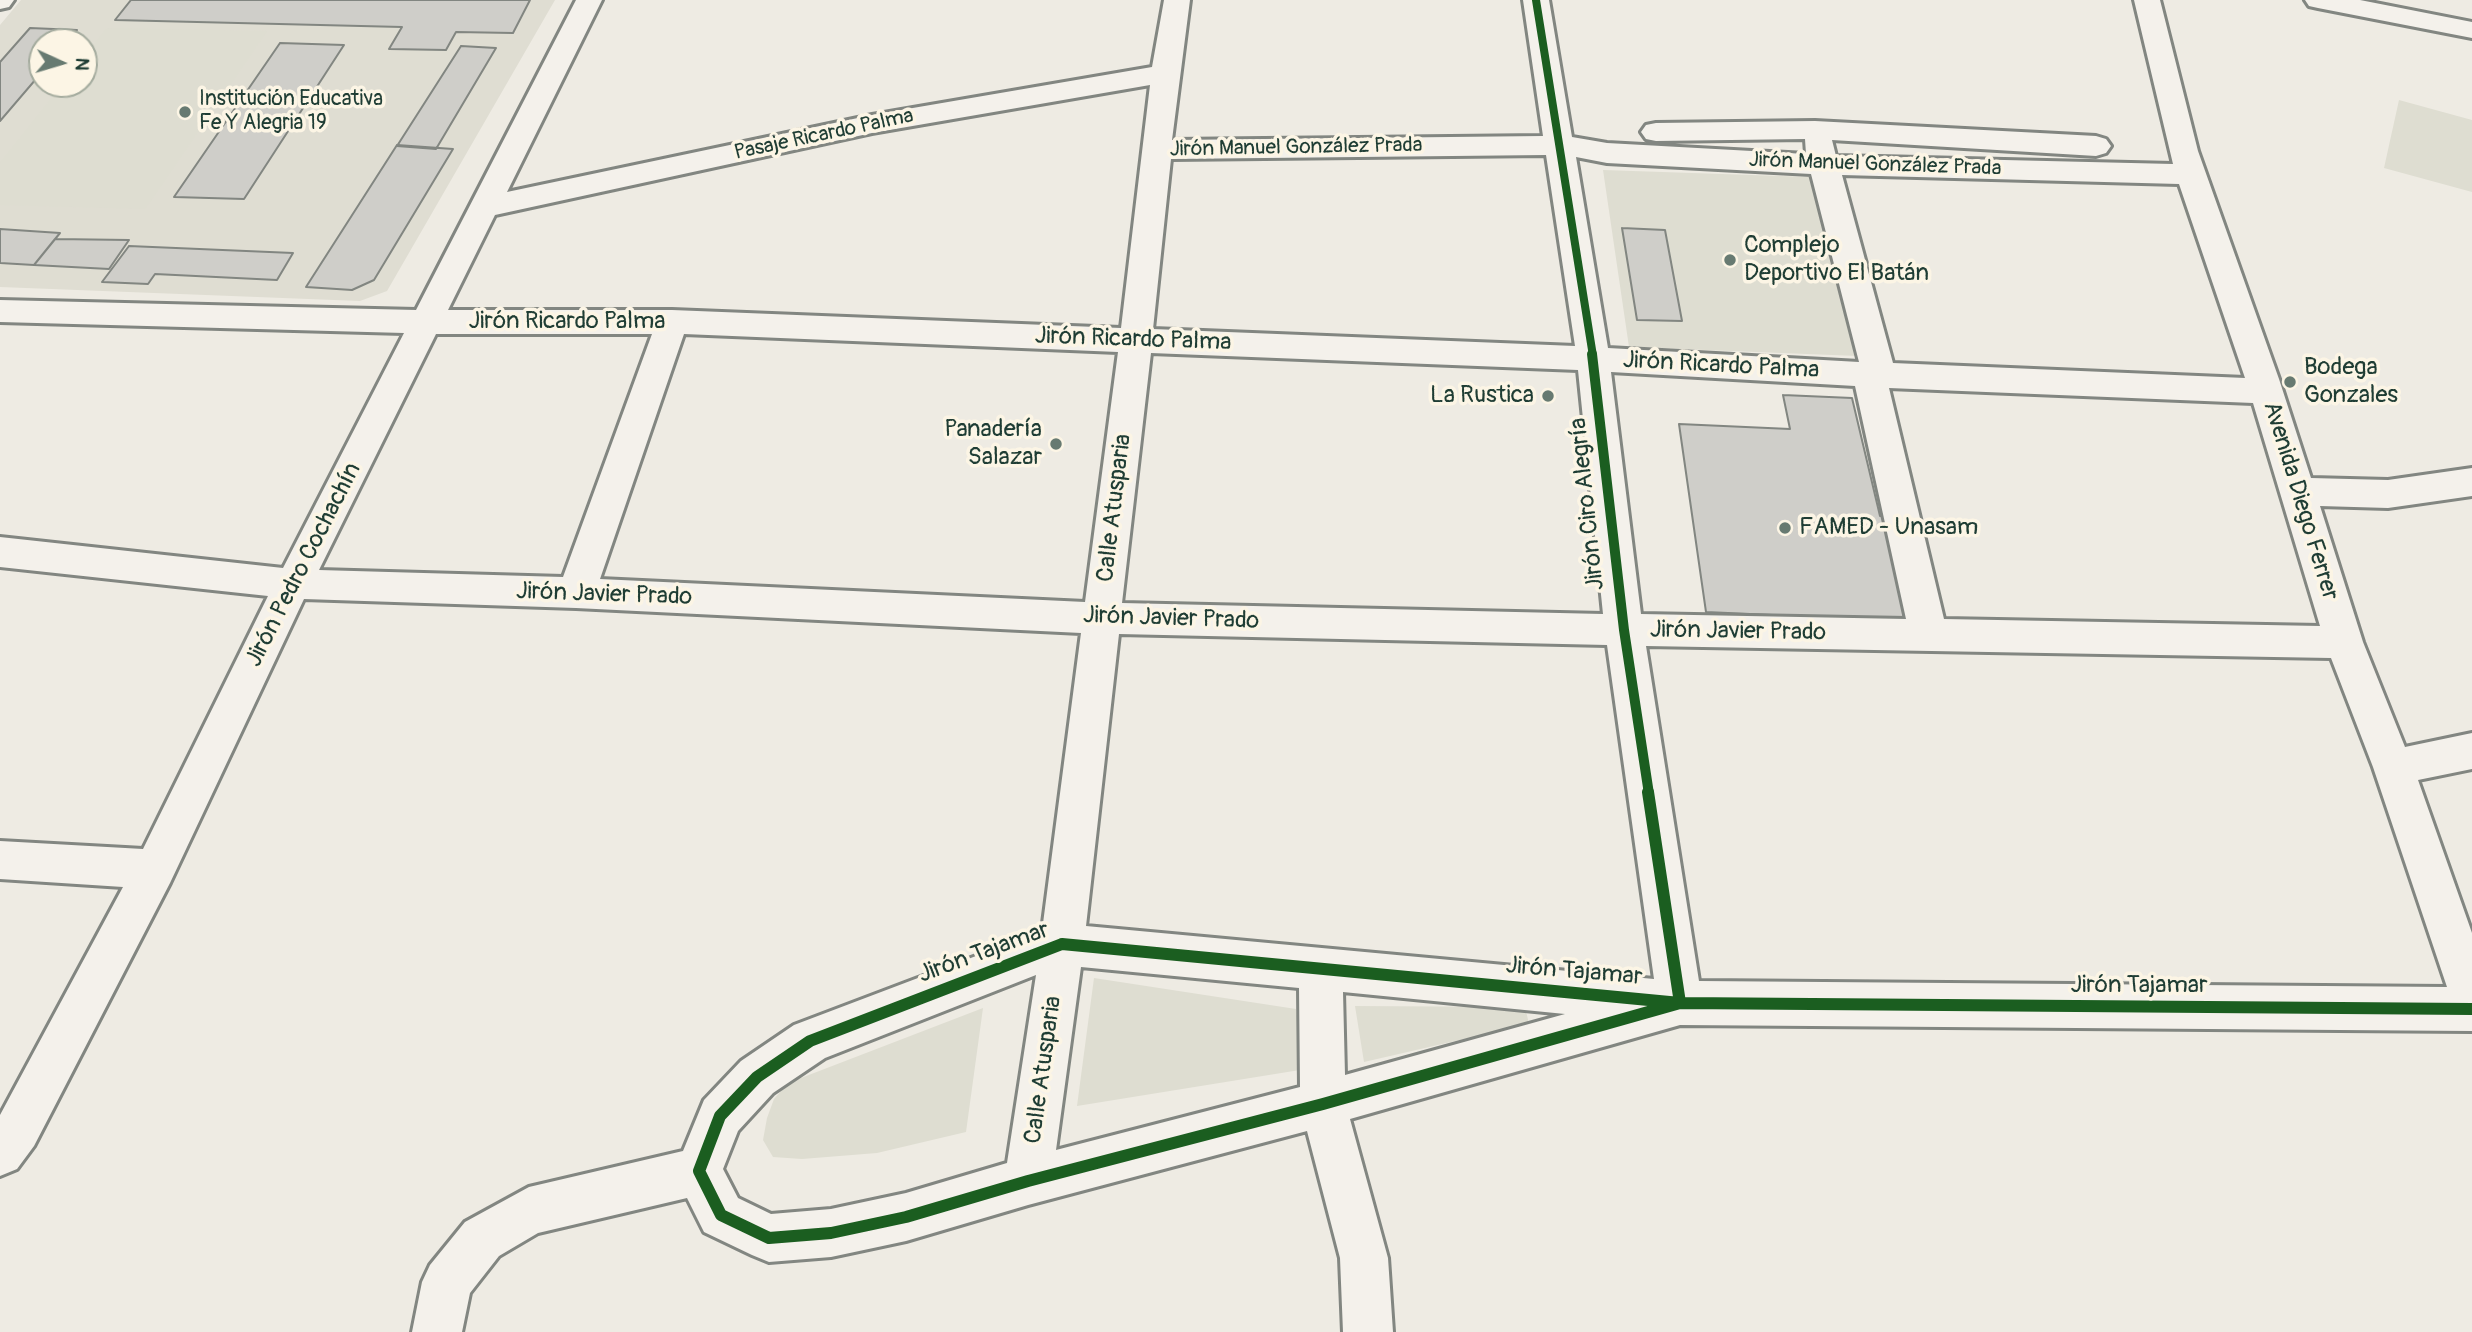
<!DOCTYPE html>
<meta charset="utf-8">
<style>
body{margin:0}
#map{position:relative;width:2472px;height:1332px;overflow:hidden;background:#eeebe3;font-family:Pangolin,sans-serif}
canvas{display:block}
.north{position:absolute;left:28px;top:28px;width:70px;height:70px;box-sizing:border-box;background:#fcf5e5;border:2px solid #a4ab9e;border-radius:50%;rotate:94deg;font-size:19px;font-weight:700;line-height:28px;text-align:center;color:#1f3d34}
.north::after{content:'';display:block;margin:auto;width:24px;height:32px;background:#677a71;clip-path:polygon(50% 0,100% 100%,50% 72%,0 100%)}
</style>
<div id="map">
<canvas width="2472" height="1332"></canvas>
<div class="north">N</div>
</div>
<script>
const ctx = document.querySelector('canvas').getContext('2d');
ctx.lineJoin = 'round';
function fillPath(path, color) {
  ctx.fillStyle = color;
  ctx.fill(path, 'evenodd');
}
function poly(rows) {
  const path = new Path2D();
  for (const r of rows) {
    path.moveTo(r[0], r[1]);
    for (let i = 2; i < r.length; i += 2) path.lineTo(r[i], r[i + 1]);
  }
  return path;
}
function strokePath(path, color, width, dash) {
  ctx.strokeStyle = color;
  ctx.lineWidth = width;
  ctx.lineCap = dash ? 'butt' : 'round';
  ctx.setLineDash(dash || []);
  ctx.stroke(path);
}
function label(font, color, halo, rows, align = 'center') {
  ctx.font = font + ' Pangolin,sans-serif';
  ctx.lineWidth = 7;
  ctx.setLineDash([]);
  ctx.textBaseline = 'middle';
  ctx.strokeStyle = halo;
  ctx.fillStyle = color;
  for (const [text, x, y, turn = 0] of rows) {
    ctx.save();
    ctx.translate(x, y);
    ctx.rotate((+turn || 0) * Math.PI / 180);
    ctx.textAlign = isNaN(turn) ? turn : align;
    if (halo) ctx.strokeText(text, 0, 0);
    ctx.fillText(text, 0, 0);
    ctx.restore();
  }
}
fillPath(poly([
 [21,0,555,0,387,291,360,301,0,287,0,25],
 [42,42,84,42,84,84,42,84]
]), '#dfddd2');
fillPath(poly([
 [107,28,267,31,145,209,0,205,0,163,63,84,84,84,84,57],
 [2399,100,2472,120,2472,192,2384,168],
 [1603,170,1811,177,1858,356,1629,347],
 [1094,978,1296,1009,1306,1069,1077,1106],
 [1355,1006,1525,1007,1529,1024,1364,1062],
 [983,1008,966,1132,877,1153,802,1159,773,1157,763,1140,767,1118,774,1099,788,1083]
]), '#deddd1');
const building = poly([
 [131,0,530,0,513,33,456,32,446,50,389,49,402,27,115,20,131,0],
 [30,28,77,30,67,42,42,42,42,72,0,121,0,62,30,28],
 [280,43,344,45,244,199,174,197,280,43],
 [461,46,496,48,436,149,397,146,461,46],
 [397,145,453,149,374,280,352,290,306,287,397,145],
 [1622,228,1665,230,1682,321,1637,320,1622,228],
 [0,229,60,233,34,265,0,263,0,229],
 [55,239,129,240,109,269,34,265,55,239],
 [129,246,293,253,277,280,155,274,148,284,102,282,129,246],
 [1783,395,1852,398,1880,516,1899,517,1926,622,1706,612,1679,424,1790,429,1783,395]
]);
fillPath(building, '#cfcec9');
strokePath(building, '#828681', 2);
const minor = poly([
 [0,0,14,0,9,7,0,9,0,0],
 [576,0,602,0,507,192,872,115,1152,67,1164,0,1190,0,1172,140,1543,136,1523,0,1549,0,1572,137,1607,143,1806,154,1805,139,1656,141,1646,139,1641,132,1646,125,1656,123,1815,121,2096,136,2106,139,2111,146,2106,153,2096,156,1832,140,1836,156,2173,164,2134,0,2160,0,2198,151,2279,379,2311,478,2388,480,2472,468,2472,496,2388,508,2320,506,2363,642,2405,747,2472,733,2472,769,2418,780,2472,933,2472,1031,1680,1025,1350,1119,1388,1258,1393,1332,1343,1332,1340,1258,1307,1131,1028,1205,906,1241,831,1257,769,1262,752,1255,704,1232,687,1198,538,1233,499,1256,470,1293,462,1332,412,1332,422,1282,430,1265,465,1222,529,1187,683,1151,704,1100,741,1061,794,1025,1042,931,1081,633,576,608,304,599,170,883,34,1146,17,1169,0,1176,0,1115,123,887,0,879,0,841,143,849,268,596,0,567,0,537,283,568,404,333,0,322,0,300,416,310,576,0],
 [1150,85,1121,328,672,310,448,310,495,215,872,133,1150,85],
 [1546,155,1575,346,1153,329,1171,159,1546,155],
 [1576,157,1607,163,1811,174,1859,362,1608,348,1576,157],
 [1842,175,2179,184,2245,378,1893,363,1842,175],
 [436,334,652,334,563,577,319,570,436,334],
 [684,334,1118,352,1085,602,600,579,684,334],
 [1151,353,1578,370,1603,614,1122,603,1151,353],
 [1611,372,1855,386,1906,619,1641,614,1611,372],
 [1889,388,2253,403,2320,626,1944,619,1889,388],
 [1119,634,1607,645,1654,979,1086,926,1119,634],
 [1646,646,2331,658,2373,767,2447,987,1699,981,1646,646],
 [1081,967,1299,988,1300,1087,1056,1150,1081,967],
 [1036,975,1007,1163,906,1193,831,1209,771,1214,738,1198,723,1169,738,1131,773,1093,825,1058,1036,975],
 [1343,992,1565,1014,1345,1075,1343,992]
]);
const major = poly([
 [2305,0,2360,0,2472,22,2472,38,2318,8,2309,6,2305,0]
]);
strokePath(minor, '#828681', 6);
strokePath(major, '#828681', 6);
fillPath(minor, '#f4f1eb');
fillPath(major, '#f4f1eb');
strokePath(poly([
 [1536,0,1593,356]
]), '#1b5e20', 8);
strokePath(poly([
 [1592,354,1624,630,1649,794]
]), '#1b5e20', 10);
strokePath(poly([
 [1648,792,1680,1003],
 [1062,944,1680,1003,1323,1104,1028,1181,906,1217,831,1233,769,1238,721,1215,699,1171,720,1116,757,1077,810,1041,1062,944],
 [1680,1003,2472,1009]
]), '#1b5e20', 12);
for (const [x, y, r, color] of [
 [185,112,7,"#677a71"],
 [1730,260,7,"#677a71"],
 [2290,382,7,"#677a71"],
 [1548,396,7,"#677a71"],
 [1056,444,7,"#677a71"],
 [1785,528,7,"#677a71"]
]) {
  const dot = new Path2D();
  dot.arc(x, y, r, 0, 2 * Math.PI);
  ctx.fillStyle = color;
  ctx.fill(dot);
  strokePath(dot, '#fcf5e5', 2.5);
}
label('21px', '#1f3d34', '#fcf5e5', [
 ["Institución Educativa",199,100],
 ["Fe Y Alegria 19",199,124]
], 'left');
label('21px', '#1f3d34', '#fcf5e5', [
 ["Pasaje Ricardo Palma",824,135,-12],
 ["Jirón Manuel González Prada",1296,148,-1],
 ["Jirón Manuel González Prada",1875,165,2]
]);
label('24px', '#1f3d34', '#fcf5e5', [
 ["Complejo",1744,246],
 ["Deportivo El Batán",1744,274],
 ["Bodega",2304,368],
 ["Gonzales",2304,396],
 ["La Rustica",1534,396,"right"],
 ["Panadería",1042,430,"right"],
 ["Salazar",1042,458,"right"],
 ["FAMED - Unasam",1799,528]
], 'left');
label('24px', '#1f3d34', '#fcf5e5', [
 ["Jirón Ricardo Palma",567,322],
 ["Jirón Ricardo Palma",1133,340,2],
 ["Jirón Ricardo Palma",1721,366,3],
 ["Avenida Diego Ferrer",2300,501,73],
 ["Jirón Ciro Alegría",1588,504,-96],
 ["Calle Atusparia",1115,508,-83],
 ["Jirón Pedro Cochachín",304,565,-63],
 ["Jirón Javier Prado",604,595,2],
 ["Jirón Javier Prado",1171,619,2],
 ["Jirón Javier Prado",1738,632,1],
 ["Jirón Tajamar",984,953,-20],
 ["Jirón Tajamar",1574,972,5],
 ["Jirón Tajamar",2139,986],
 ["Calle Atusparia",1044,1070,-82]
]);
</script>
